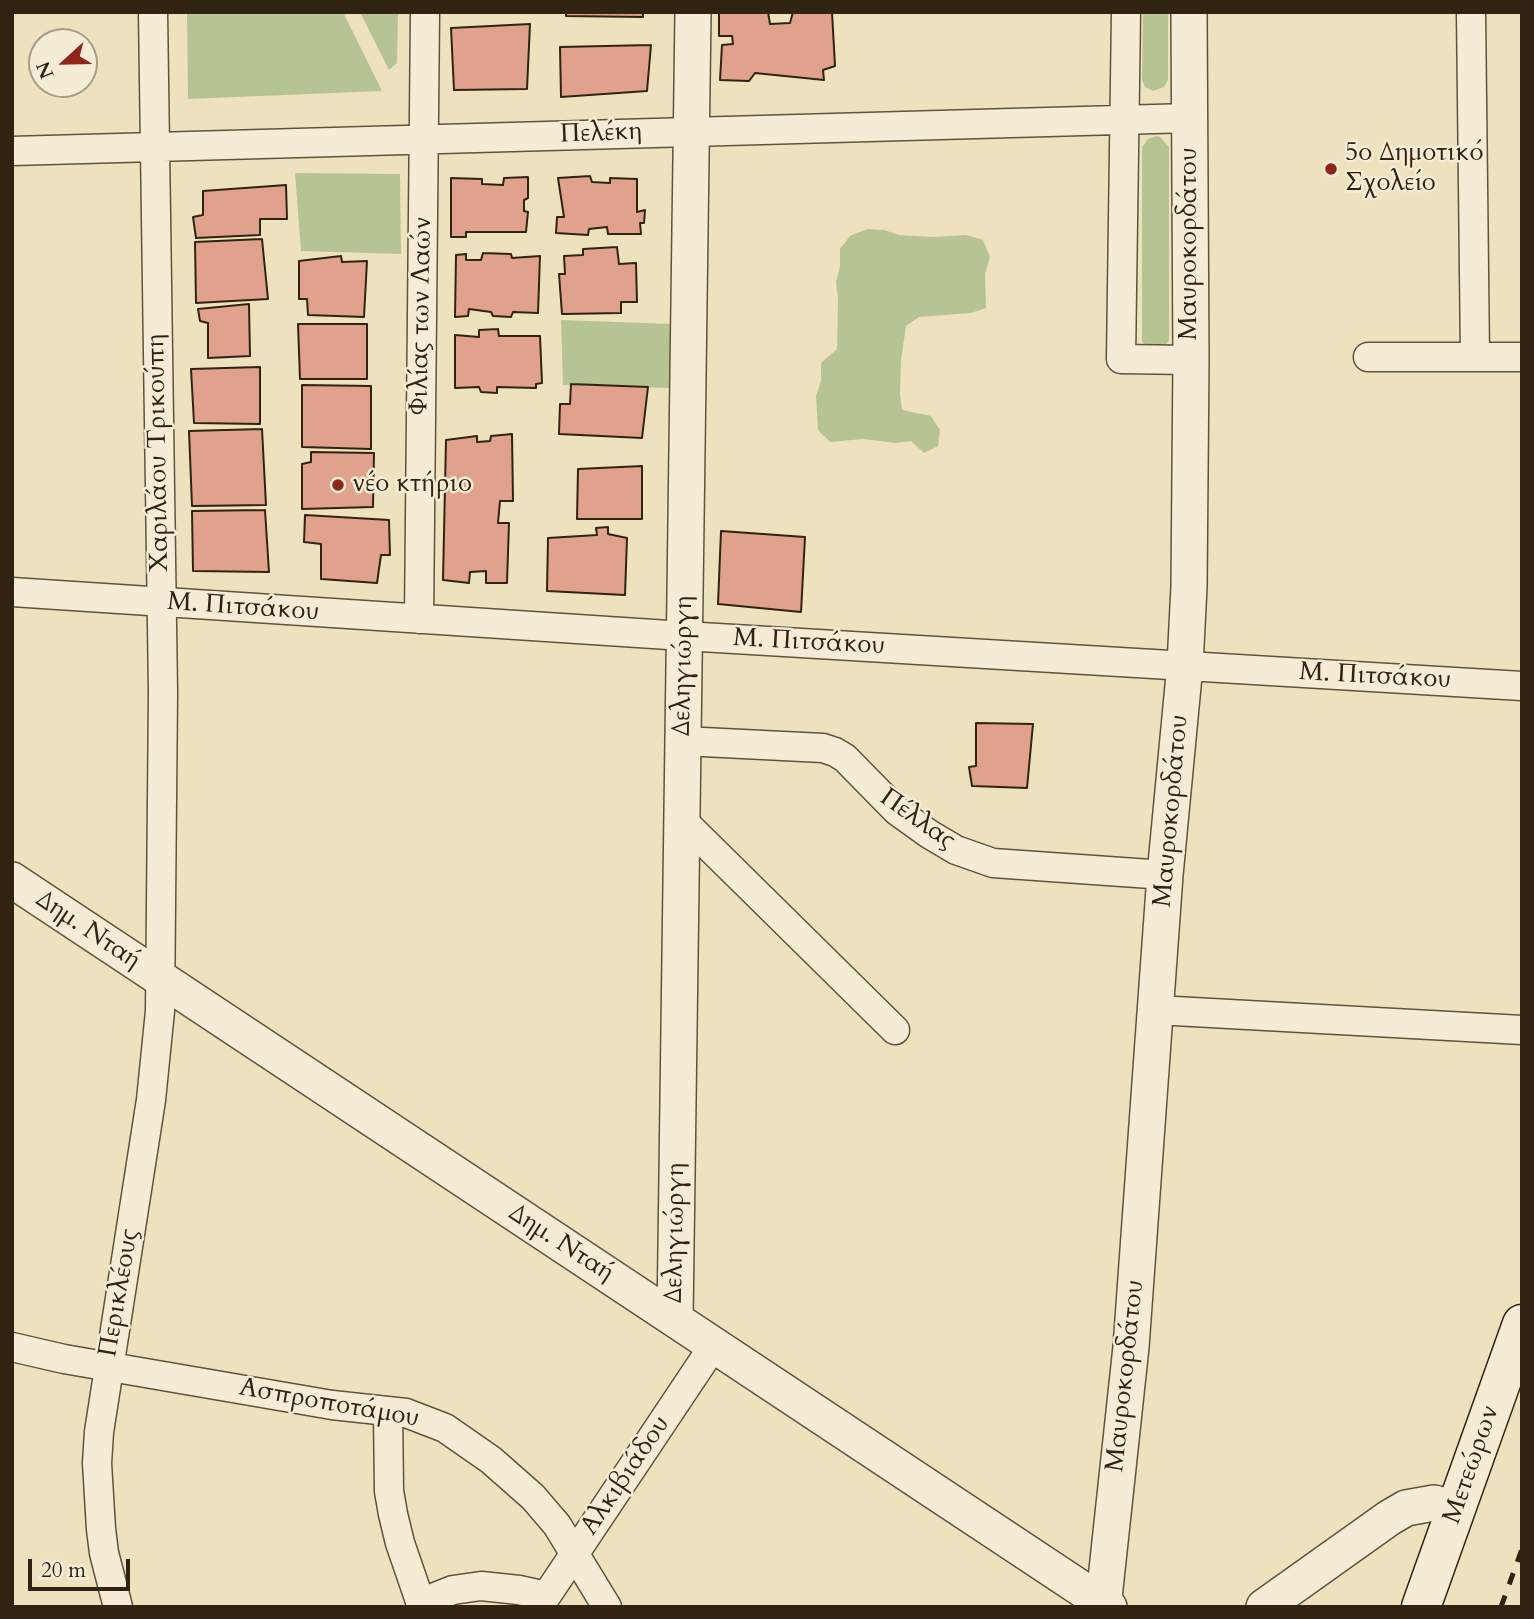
<!DOCTYPE html>
<meta charset="utf-8">
<style>
body{margin:0}
#map{position:relative;width:1534px;height:1619px;overflow:hidden;background:#eee2be;font-family:Cardo,serif}
canvas{display:block}
.frame{position:absolute;inset:0;border:14px solid #302311;pointer-events:none}
.north{position:absolute;left:28px;top:28px;width:70px;height:70px;box-sizing:border-box;background:#f4ecd5;border:2px solid #a69c87;border-radius:50%;rotate:248deg;font-size:19px;font-weight:700;line-height:28px;text-align:center;color:#302311}
.north::after{content:'';display:block;margin:auto;width:24px;height:32px;background:#8f2418;clip-path:polygon(50% 0,100% 100%,50% 72%,0 100%)}
.scale{position:absolute;left:28px;top:1559px;width:102px;height:32px;box-sizing:border-box;border:4px solid #302311;border-top:0;padding-left:9px;font-size:21px;line-height:24px;white-space:nowrap;color:#302311;-webkit-text-stroke:5px #f4ecd5;paint-order:stroke}
</style>
<div id="map">
<canvas width="1534" height="1619"></canvas>
<div class="frame"></div>
<div class="north">N</div>
<div class="scale">20 m</div>
</div>
<script>
const ctx = document.querySelector('canvas').getContext('2d');
ctx.lineJoin = 'round';
function fillPath(path, color) {
  ctx.fillStyle = color;
  ctx.fill(path, 'evenodd');
}
function poly(rows) {
  const path = new Path2D();
  for (const r of rows) {
    path.moveTo(r[0], r[1]);
    for (let i = 2; i < r.length; i += 2) path.lineTo(r[i], r[i + 1]);
  }
  return path;
}
function strokePath(path, color, width, dash) {
  ctx.strokeStyle = color;
  ctx.lineWidth = width;
  ctx.lineCap = dash ? 'butt' : 'round';
  ctx.setLineDash(dash || []);
  ctx.stroke(path);
}
function label(font, color, halo, rows, align = 'center') {
  ctx.font = font + ' Cardo,serif';
  ctx.lineWidth = 5;
  ctx.setLineDash([]);
  ctx.textBaseline = 'middle';
  ctx.strokeStyle = halo;
  ctx.fillStyle = color;
  for (const [text, x, y, turn = 0] of rows) {
    ctx.save();
    ctx.translate(x, y);
    ctx.rotate((+turn || 0) * Math.PI / 180);
    ctx.textAlign = isNaN(turn) ? turn : align;
    if (halo) ctx.strokeText(text, 0, 0);
    ctx.fillText(text, 0, 0);
    ctx.restore();
  }
}
fillPath(poly([
 [187,12,343,12,382,91,188,99],
 [360,12,398,12,397,63,389,70],
 [1143,12,1168,12,1168,80,1164,87,1153,91,1145,87,1142,80],
 [1156,136,1160,137,1169,147,1169,340,1165,347,1146,347,1142,341,1142,147,1148,139],
 [295,173,400,174,401,254,301,251],
 [867,229,884,230,899,235,933,237,966,235,983,240,990,257,985,274,986,308,971,313,919,317,906,326,901,360,900,394,902,410,931,416,940,430,938,446,924,453,911,441,895,443,863,439,830,442,818,430,816,396,821,381,821,363,837,349,838,299,836,282,840,266,840,249,850,236],
 [561,320,672,324,671,388,563,385]
]), '#b6c494');
const building = poly([
 [566,12,643,12,643,17,566,16,566,12],
 [719,12,768,12,770,24,790,23,793,12,832,12,835,66,823,70,824,80,755,73,749,81,720,80,722,45,733,44,732,36,719,36,719,12],
 [530,24,527,89,454,90,451,28,530,24],
 [651,45,647,91,561,97,560,47,651,45],
 [590,176,592,182,610,183,610,178,637,179,637,212,645,210,644,223,640,223,641,234,608,234,607,227,589,229,588,235,556,233,557,217,564,217,558,178,590,176],
 [528,177,528,198,524,200,524,211,528,212,526,232,466,232,466,237,451,237,451,178,482,179,482,184,503,185,504,178,528,177],
 [286,185,287,219,260,219,260,235,196,238,193,217,203,215,203,191,286,185],
 [262,239,268,299,196,303,195,242,262,239],
 [617,247,619,264,636,263,637,302,621,302,621,313,562,314,559,274,565,274,564,256,583,255,583,249,617,247],
 [483,253,511,254,512,258,540,256,538,313,513,312,511,317,493,316,491,312,469,309,468,316,455,317,456,255,466,254,466,260,481,260,483,253],
 [341,256,342,262,367,261,364,317,308,315,307,299,299,299,299,261,341,256],
 [249,304,250,356,208,358,208,323,200,321,198,309,249,304],
 [298,324,367,324,367,379,300,379,298,324],
 [498,329,499,336,540,336,542,383,536,384,536,388,497,387,497,393,481,392,479,387,455,388,455,335,479,337,479,330,498,329],
 [260,367,260,424,194,423,191,369,260,367],
 [571,384,648,387,642,438,559,434,560,404,570,404,571,384],
 [302,385,371,386,371,449,302,447,302,385],
 [262,429,266,505,192,506,189,431,262,429],
 [512,434,513,501,500,501,498,523,509,523,507,583,486,583,486,571,470,572,469,583,443,580,446,440,477,436,477,442,490,441,491,436,512,434],
 [311,452,374,453,373,507,302,509,302,464,311,462,311,452],
 [642,466,642,519,577,519,578,469,642,466],
 [265,510,269,572,193,571,192,511,265,510],
 [305,515,389,520,390,555,381,555,377,583,321,579,321,544,304,542,305,515],
 [608,527,608,534,627,538,625,595,547,591,548,538,597,535,596,528,608,527],
 [721,531,805,537,801,612,718,604,721,531],
 [976,723,1033,724,1027,788,972,786,969,767,976,766,976,723]
]);
fillPath(building, '#e0a28d');
strokePath(building, '#302311', 2);
const minor = poly([
 [1126,12,1121,359,1191,360],
 [1471,12,1475,357],
 [12,151,1190,118],
 [1368,357,1522,357],
 [12,592,684,636,1522,686],
 [419,619,425,12],
 [683,741,823,748,835,752,845,758,897,811,929,834,956,850,993,863,1165,875],
 [682,820,895,1030],
 [1156,1010,1522,1030],
 [12,1347,64,1359,332,1405,406,1413,445,1428,491,1460,533,1497,557,1525,607,1607],
 [388,1412,389,1491,393,1514,400,1543,422,1607],
 [420,1603,453,1590,481,1586,519,1590,546,1596],
 [118,1607,104,1553,101,1529,97,1463,99,1432,151,1100,160,1011,163,693,153,12],
 [539,1607,714,1345]
]);
const tertiary = poly([
 [12,880,1109,1607],
 [675,1319,693,12],
 [1103,1607,1131,1347,1165,875,1185,665,1189,587,1191,360,1189,12],
 [1264,1607,1389,1518,1406,1508,1434,1503,1456,1509]
]);
const secondary = poly([
 [1421,1607,1522,1324]
]);
strokePath(minor, '#60533c', 31);
strokePath(tertiary, '#60533c', 38);
strokePath(secondary, '#302311', 41);
strokePath(minor, '#f4ecd5', 28);
strokePath(tertiary, '#f4ecd5', 35);
strokePath(secondary, '#f4ecd5', 38);
strokePath(poly([
 [1501,1607,1522,1549]
]), '#302311', 5, [12, 12]);
for (const [x, y, r, color] of [
 [1331,169,7,"#8f2418"],
 [338,485,7,"#8f2418"]
]) {
  const dot = new Path2D();
  dot.arc(x, y, r, 0, 2 * Math.PI);
  ctx.fillStyle = color;
  ctx.fill(dot);
  strokePath(dot, '#f4ecd5', 2.5);
}
label('26px', '#302311', '#f4ecd5', [
 ["Πελέκη",601,134,-2],
 ["Μαυροκορδάτου",1190,244,-90],
 ["Φιλίας των Λαών",422,316,-89],
 ["Χαριλάου Τρικούπη",159,453,-91],
 ["Μ. Πιτσάκου",243,608,4],
 ["Μ. Πιτσάκου",809,643,3],
 ["Δεληγιώργη",684,666,-89],
 ["Μ. Πιτσάκου",1375,677,3],
 ["Μαυροκορδάτου",1172,811,-85],
 ["Πέλλας",917,820,35],
 ["Δημ. Νταή",88,931,34],
 ["Δεληγιώργη",676,1233,-89],
 ["Δημ. Νταή",561,1244,33],
 ["Περικλέους",120,1293,-80],
 ["Μαυροκορδάτου",1126,1376,-84],
 ["Ασπροποτάμου",329,1404,10],
 ["Μετεώρων",1472,1465,-71],
 ["Αλκιβιάδου",626,1476,-56]
]);
label('26px', '#302311', '#f4ecd5', [
 ["5ο Δημοτικό",1345,154],
 ["Σχολείο",1345,184],
 ["νέο κτήριο",352,485]
], 'left');
</script>
